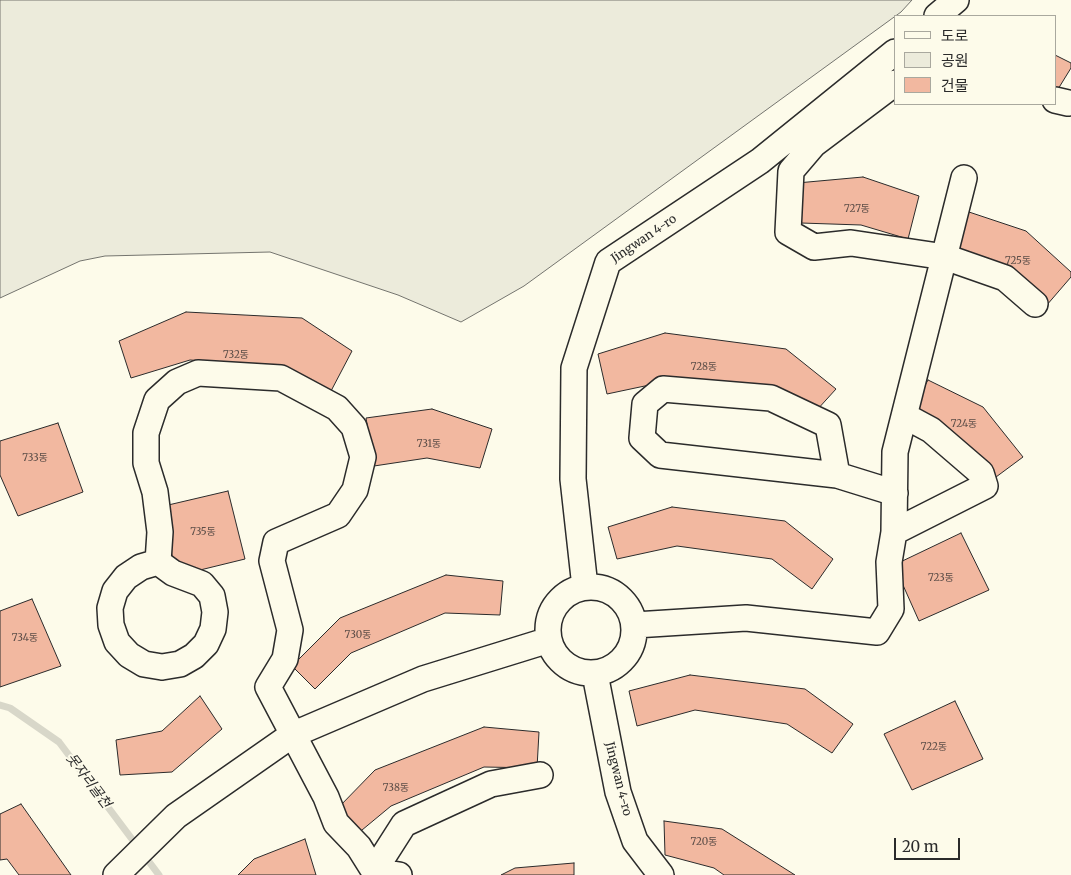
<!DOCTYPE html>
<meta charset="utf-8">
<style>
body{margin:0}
#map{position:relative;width:1071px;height:875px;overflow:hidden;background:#fdfbea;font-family:Merriweather,"Noto Sans KR",serif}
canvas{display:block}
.legend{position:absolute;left:894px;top:15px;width:162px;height:90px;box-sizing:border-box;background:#fdfbea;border:1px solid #a9a89e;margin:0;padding:6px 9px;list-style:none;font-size:15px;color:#2b2b2b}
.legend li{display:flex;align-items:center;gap:10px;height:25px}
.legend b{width:25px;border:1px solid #a9a89e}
.scale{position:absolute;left:894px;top:838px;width:66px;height:22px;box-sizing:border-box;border:2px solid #2b2b2b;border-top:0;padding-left:6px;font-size:15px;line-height:18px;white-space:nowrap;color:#2b2b2b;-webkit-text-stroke:4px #fdfbea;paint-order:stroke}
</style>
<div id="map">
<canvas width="1071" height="875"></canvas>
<ul class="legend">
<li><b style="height:6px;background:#fdfbea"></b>도로</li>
<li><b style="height:14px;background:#ecebdb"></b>공원</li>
<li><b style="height:14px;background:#f2b8a0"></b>건물</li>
</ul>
<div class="scale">20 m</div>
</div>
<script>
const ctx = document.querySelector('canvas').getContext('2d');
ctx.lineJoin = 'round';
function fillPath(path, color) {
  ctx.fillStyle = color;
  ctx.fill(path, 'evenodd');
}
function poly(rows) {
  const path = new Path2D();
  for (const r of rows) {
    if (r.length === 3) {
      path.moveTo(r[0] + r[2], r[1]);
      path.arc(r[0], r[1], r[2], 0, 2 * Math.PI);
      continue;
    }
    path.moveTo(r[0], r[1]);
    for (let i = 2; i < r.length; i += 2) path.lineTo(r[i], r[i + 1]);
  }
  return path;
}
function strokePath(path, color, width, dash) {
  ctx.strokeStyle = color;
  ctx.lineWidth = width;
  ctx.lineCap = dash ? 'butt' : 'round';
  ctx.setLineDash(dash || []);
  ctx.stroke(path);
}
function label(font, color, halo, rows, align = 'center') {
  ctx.font = font + ' Merriweather,"Noto Sans KR",serif';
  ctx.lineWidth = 4;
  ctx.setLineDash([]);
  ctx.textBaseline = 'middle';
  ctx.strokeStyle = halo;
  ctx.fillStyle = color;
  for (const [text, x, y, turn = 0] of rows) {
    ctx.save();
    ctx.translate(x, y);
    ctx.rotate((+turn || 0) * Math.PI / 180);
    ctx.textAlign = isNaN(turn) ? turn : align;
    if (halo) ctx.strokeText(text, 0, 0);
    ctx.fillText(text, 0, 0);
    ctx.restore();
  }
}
const green = poly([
 [0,0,912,0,901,12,524,286,461,322,398,295,270,252,105,256,80,261,0,298,0,0]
]);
fillPath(green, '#ecebdb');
strokePath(green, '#74746e', 1);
strokePath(poly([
 [0,705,10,708,59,742,159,875]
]), '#d8d7c9', 7);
const building = poly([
 [1055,55,1071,63,1071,68,1055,94,1055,55],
 [863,177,919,196,908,239,861,225,801,223,797,183,863,177],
 [969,212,1026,231,1071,272,1071,277,1046,306,952,253,969,212],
 [186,312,302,318,352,351,331,391,287,367,190,360,131,378,119,341,186,312],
 [665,333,786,349,836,389,816,411,673,380,607,394,598,354,665,333],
 [928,380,983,407,1023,457,996,477,953,435,910,413,928,380],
 [432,409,492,429,480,468,427,458,374,466,366,418,432,409],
 [58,423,83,492,18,516,0,475,0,441,58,423],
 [228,491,245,559,196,571,174,569,164,506,228,491],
 [672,507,785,521,833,559,812,589,772,559,677,546,617,559,608,527,672,507],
 [961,533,989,590,919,621,894,565,961,533],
 [446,575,503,581,500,615,445,613,351,653,315,689,292,666,340,618,446,575],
 [32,599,61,666,0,687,0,611,32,599],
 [690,675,805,689,853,724,832,753,787,724,695,710,637,726,629,691,690,675],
 [200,696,222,729,172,772,120,775,116,740,162,731,200,696],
 [955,701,983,759,912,790,884,734,955,701],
 [484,727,539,732,537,768,484,767,391,806,356,835,337,809,375,770,484,727],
 [21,804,71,875,19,875,7,859,0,860,0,814,21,804],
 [664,821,722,829,795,875,724,875,714,868,665,855,664,821],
 [305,839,316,875,238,875,254,859,305,839],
 [574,863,574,875,501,875,515,868,574,863]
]);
fillPath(building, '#f2b8a0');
strokePath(building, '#2b2b2b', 1);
const minor = poly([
 [937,16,956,0],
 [895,83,814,144,791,171,788,232,814,247,851,243,945,257,1005,278,1035,304],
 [1055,100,1068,103],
 [837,475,828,425,771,398,663,389,645,404,642,438,660,455,837,475,895,493],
 [894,532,985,486,981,473,931,430,905,416],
 [158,562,160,532,155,492,146,463,146,433,157,400,177,382,198,373,281,378,337,408,354,427,363,457,355,490,338,515,276,542,272,561,290,630,285,659,268,687,326,797,336,823,359,847,374,871],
 [158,562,173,573,202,584,212,596,215,612,213,629,206,644,194,656,180,664,162,667,144,664,129,655,117,642,111,625,110,608,115,591,126,577,141,567,158,562],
 [591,630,43],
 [585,587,573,479,574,368,608,262,760,161,895,52],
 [635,625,746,618,877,632,891,609,889,562,894,532,895,452,964,178],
 [595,674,618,792,635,841,661,875],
 [374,871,404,824,491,784,540,775],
 [374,871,399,875],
 [116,875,176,816,292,735,423,679,549,640]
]);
strokePath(minor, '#2b2b2b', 28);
strokePath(minor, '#fdfbea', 25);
label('10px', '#5d4e48', null, [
 ["727동",857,209],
 ["725동",1018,261],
 ["732동",236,355],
 ["728동",704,367],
 ["724동",964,424],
 ["731동",429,444],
 ["733동",35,458],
 ["735동",203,532],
 ["723동",941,578],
 ["730동",358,635],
 ["734동",25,638],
 ["722동",934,747],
 ["738동",396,788],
 ["720동",704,842]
]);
label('12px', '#2b2b2b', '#fdfbea', [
 ["Jingwan 4-ro",644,239,-34],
 ["Jingwan 4-ro",618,779,76]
]);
label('italic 14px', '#2b2b2b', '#fdfbea', [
 ["못자리골천",88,781,53]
]);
</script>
